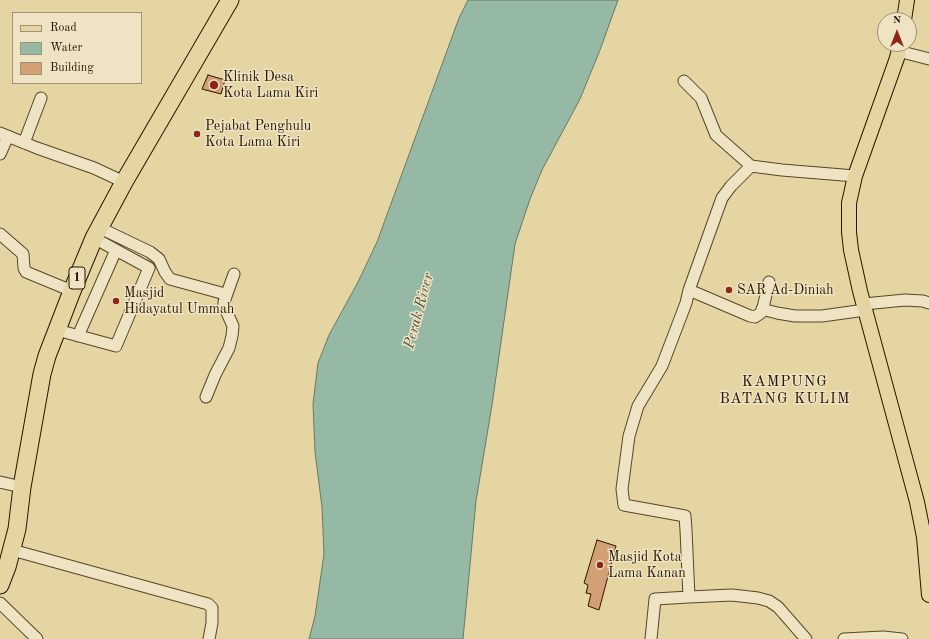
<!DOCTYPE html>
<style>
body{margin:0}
#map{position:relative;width:929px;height:639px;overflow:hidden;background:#e5d5a2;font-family:"Old Standard TT",serif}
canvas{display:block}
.legend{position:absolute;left:12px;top:12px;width:130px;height:72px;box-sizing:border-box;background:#eee4c3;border:1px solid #9e9275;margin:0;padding:5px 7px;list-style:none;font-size:12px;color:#271600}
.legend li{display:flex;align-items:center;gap:8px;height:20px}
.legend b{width:20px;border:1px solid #9e9275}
.north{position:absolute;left:877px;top:12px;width:40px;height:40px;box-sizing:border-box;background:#eee4c3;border:1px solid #9e9275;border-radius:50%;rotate:0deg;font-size:11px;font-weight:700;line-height:16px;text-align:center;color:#271600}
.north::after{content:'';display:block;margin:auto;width:14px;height:18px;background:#8f2418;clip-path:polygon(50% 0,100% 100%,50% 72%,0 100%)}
</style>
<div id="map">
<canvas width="929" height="639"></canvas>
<ul class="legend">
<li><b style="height:5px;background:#e5d5a2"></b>Road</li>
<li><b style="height:11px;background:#96b9a5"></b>Water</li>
<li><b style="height:11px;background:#d2a074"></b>Building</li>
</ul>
<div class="north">N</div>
</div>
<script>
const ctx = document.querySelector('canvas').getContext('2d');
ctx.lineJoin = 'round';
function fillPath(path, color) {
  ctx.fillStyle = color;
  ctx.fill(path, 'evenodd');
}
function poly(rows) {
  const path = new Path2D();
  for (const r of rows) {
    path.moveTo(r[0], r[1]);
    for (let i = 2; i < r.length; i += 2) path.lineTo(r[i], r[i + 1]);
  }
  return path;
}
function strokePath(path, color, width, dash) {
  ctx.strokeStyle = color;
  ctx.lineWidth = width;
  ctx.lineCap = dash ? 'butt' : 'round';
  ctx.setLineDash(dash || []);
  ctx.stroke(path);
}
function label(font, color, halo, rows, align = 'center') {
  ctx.font = font + ' "Old Standard TT",serif';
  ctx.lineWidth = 3;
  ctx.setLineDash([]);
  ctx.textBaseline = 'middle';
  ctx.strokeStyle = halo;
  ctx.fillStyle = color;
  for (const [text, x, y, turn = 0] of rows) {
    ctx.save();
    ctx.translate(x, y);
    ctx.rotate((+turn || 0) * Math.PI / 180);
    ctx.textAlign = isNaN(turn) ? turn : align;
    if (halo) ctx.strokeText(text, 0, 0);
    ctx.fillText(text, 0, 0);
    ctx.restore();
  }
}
const water = poly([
 [468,0,618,0,600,50,580,99,542,170,530,199,515,244,492,405,476,501,463,639,309,639,315,616,324,554,322,507,315,452,313,404,318,363,329,335,358,282,377,242,459,18,468,0]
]);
fillPath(water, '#96b9a5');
strokePath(water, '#6a7863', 1);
const building = poly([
 [208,75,225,80,221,94,202,89,208,75],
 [597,540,616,546,599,610,588,606,591,594,586,593,588,585,584,583,597,540]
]);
fillPath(building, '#d2a074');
strokePath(building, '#271600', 1);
const minor = poly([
 [898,51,929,59],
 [684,81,701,98,716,135,751,166],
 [0,133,37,148,94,168,124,182],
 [24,143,41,98],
 [0,154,8,136],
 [100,228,150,252,159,259,165,272,170,279,225,294],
 [0,234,23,254,24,268,26,272,72,291],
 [689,290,750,316,755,317,762,312,769,282],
 [864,304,905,300,923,301,929,303],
 [762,309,777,313,795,316,822,316,865,310],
 [57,330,116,346,149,268,94,238],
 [78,336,116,250],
 [206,397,215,375,229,348,232,336,233,326,224,306,224,302,234,274],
 [0,482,22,487],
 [12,550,208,604,212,608,212,623,209,639],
 [689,597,732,595,758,598,769,601,778,607,806,639],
 [0,603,37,639],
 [651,639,655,599,689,597,686,530,685,516,624,505,622,489,629,436,638,406,662,366,686,303,689,290,722,198,731,186,751,166,782,170,855,176],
 [844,639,883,637,902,639]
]);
const major = poly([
 [904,20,907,0],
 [900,44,897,58,855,176,849,203,849,232,851,250,860,291,917,502,924,537,929,595]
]);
const highway = poly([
 [0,585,7,567,17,529,22,487,42,374,47,356,72,291,94,238,124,182,230,0]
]);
strokePath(minor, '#564628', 13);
strokePath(major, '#271600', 16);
strokePath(highway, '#271600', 19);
strokePath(minor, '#eee4c3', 11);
strokePath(major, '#e5d5a2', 14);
strokePath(highway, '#e5d5a2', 17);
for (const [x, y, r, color] of [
 [214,85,5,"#8f2418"],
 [197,134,4,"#8f2418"],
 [729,290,4,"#8f2418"],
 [116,301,4,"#8f2418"],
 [600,565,4,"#8f2418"]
]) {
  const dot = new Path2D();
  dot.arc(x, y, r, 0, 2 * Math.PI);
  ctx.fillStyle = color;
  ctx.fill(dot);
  strokePath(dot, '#eee4c3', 1.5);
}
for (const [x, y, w] of [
 [77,278,16]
]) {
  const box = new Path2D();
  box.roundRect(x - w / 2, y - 11, w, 22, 3);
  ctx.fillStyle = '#eee4c3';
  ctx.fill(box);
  strokePath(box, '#271600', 1);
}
label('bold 13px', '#271600', null, [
 ["1",77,278]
]);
label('14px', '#271600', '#eee4c3', [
 ["Klinik Desa",223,77],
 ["Kota Lama Kiri",223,93],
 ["Pejabat Penghulu",205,126],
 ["Kota Lama Kiri",205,142],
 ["SAR Ad-Diniah",737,290],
 ["Masjid",124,293],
 ["Hidayatul Ummah",124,309],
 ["Masjid Kota",608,557],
 ["Lama Kanan",608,573]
], 'left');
label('italic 15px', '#4e4f3a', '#eee4c3', [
 ["Perak River",419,311,-75]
]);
ctx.letterSpacing = '1px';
label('15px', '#271600', '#eee4c3', [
 ["KAMPUNG",785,382],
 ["BATANG KULIM",785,399]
]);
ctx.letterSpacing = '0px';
</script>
